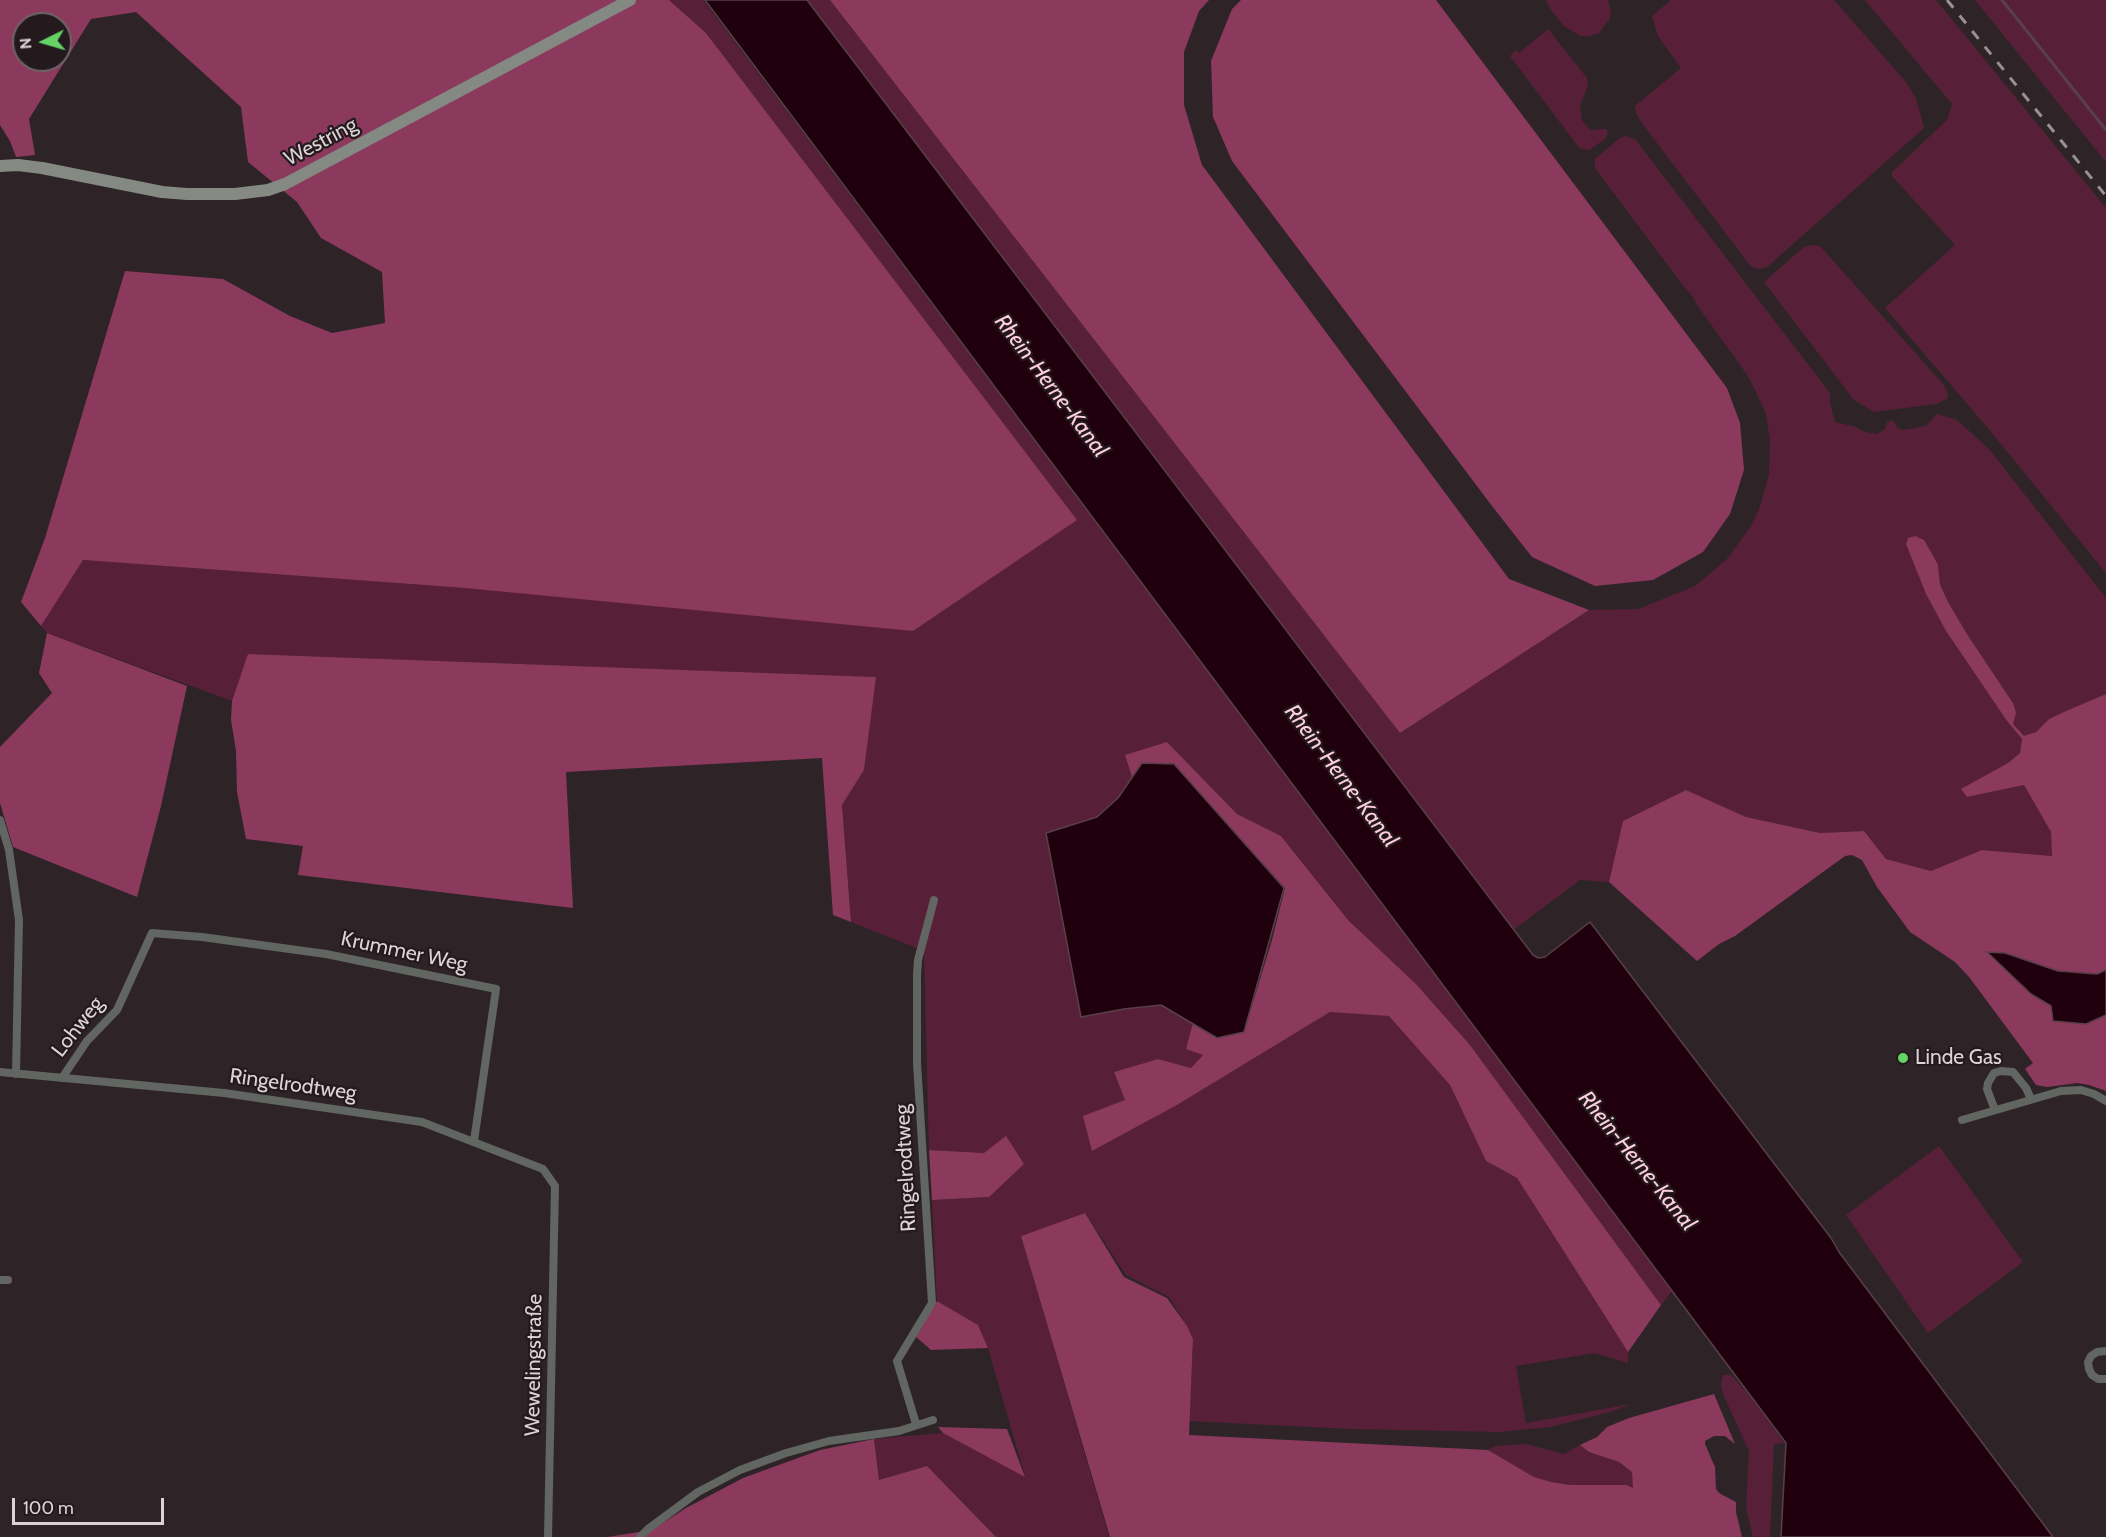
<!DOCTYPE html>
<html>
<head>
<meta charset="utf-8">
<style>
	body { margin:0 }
	#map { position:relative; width:2106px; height:1537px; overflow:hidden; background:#2e2427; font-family:Cabin,sans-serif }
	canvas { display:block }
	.north { position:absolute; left:12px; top:12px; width:60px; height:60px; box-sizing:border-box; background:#241a1e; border:2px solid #6d6468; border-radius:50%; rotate:265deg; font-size:16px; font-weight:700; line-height:24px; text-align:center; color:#dbd3d6 }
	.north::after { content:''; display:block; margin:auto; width:21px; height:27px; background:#65d467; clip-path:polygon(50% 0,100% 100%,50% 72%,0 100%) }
	.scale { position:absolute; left:12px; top:1498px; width:152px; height:27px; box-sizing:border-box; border:3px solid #dbd3d6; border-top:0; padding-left:8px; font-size:18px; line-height:21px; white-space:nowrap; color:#dbd3d6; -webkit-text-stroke:4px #241a1e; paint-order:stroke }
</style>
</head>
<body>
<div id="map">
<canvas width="2106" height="1537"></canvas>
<div class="north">N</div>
<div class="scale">100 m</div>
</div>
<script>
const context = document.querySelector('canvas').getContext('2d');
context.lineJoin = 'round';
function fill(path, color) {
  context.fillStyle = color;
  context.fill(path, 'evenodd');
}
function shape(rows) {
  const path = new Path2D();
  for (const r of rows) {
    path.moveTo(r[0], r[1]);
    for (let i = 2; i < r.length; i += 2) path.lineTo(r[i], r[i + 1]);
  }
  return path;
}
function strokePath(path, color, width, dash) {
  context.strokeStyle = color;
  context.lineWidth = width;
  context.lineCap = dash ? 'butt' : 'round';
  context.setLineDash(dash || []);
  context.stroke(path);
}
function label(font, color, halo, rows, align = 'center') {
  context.font = font + ' Cabin,sans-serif';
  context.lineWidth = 4.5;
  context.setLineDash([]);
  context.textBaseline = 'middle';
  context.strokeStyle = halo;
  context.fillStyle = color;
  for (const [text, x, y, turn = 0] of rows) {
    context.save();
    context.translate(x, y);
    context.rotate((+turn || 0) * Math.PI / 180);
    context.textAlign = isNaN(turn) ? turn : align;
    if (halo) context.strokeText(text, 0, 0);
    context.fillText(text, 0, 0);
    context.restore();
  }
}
fill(shape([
	[669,0,703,0,1673,1290,1661,1305,1470,1045,1416,984,1348,920,1281,836,1237,814,1167,742,1132,777,1118,798,1097,817,1124,1009,1161,1005,1193,1023,1203,1055,1191,1068,1158,1059,1114,1072,1125,1100,1092,1151,1177,1105,1330,1012,1389,1015,1450,1085,1486,1161,1517,1178,1628,1352,1628,1363,1595,1353,1516,1366,1526,1423,1631,1404,1610,1412,1550,1427,1500,1432,1351,1429,1189,1421,1193,1348,1187,1326,1169,1297,1126,1275,1085,1213,1021,1236,1109,1537,996,1537,927,1466,879,1480,874,1439,943,1433,1025,1476,988,1348,978,1325,937,1301,932,1200,989,1197,984,1153,929,1150,924,951,851,922,842,805,864,770,875,677,249,654,232,701,47,633,41,626,82,560,465,588,1076,520,706,33],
	[807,0,830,0,1400,733,1589,610,1638,609,1695,586,1727,559,1751,526,1760,507,1769,474,1770,441,1766,414,1758,396,1748,376,1697,305,1693,297,1682,284,1595,168,1595,159,1620,138,1625,136,1635,139,1830,393,1830,403,1835,422,1856,427,1865,432,1877,434,1885,429,1887,422,1893,420,1897,427,1903,430,1926,426,1937,414,1957,420,1989,449,2106,598,2106,694,2049,719,2036,732,2024,737,2013,724,2013,703,1967,634,1948,602,1940,583,1938,565,1906,543,1926,594,1946,631,2007,721,2022,739,2020,753,2008,763,1962,789,1967,797,2024,785,2051,832,2052,856,1983,850,1931,871,1886,859,1864,831,1820,833,1746,817,1686,790,1623,821,1609,882,1580,880,1513,930],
	[1546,0,1608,0,1611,13,1609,20,1599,33,1589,36,1580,36,1564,26,1551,10],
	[1671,0,1834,0,1906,82,1916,98,1924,128,1767,267,1760,269,1754,268,1749,264,1641,122,1636,113,1635,106,1681,68,1658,36,1652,16],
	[1865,0,1936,0,2106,208,2106,573,1992,433,1885,308,1955,245,1892,176,1892,172,1947,120,1952,104],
	[1975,0,2106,0,2106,162],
	[1548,29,1587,78,1588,86,1580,105,1582,120,1590,130,1606,129,1608,132,1605,139,1589,150,1580,149,1510,56,1516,50,1519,53],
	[1811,245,1820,246,1943,384,1947,391,1948,398,1936,404,1874,412,1854,400,1764,282,1804,247],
	[1939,1146,2023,1262,1928,1333,1846,1215],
	[1723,1375,1731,1375,1751,1397,1784,1443,1774,1444,1770,1537,1753,1537,1746,1508,1749,1451,1723,1394,1721,1385],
	[1526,1444,1564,1454,1580,1445,1589,1452,1619,1462,1632,1472,1634,1488,1570,1485,1551,1482,1534,1477,1488,1450,1495,1446]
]), '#582038');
fill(shape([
	[0,0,669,0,706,33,1077,520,913,631,465,588,83,560,41,626,21,602,45,538,125,271,223,279,290,316,332,333,385,323,382,272,321,238,297,202,248,162,241,107,136,12,91,19,29,119,35,155,16,157,10,141,0,125],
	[24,24,60,24,60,60,24,60],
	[830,0,1209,0,1199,11,1184,52,1184,105,1202,165,1509,579,1589,610,1400,733],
	[1241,0,1436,0,1727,388,1740,423,1744,470,1730,514,1703,552,1653,580,1595,586,1532,557,1492,506,1232,161,1213,117,1211,61,1232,9],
	[1915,536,1924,540,1931,552,1938,565,1940,584,1948,602,1967,634,2013,703,2016,713,2013,724,2024,736,2036,732,2049,719,2066,711,2106,694,2106,970,2097,974,2058,971,2005,953,1988,952,2031,994,2051,1006,2086,1024,2106,1015,2106,1091,2089,1085,2077,1083,2047,1087,2036,1085,2025,1069,2033,1063,1969,977,1955,962,1910,932,1877,887,1862,860,1852,855,1845,856,1735,936,1719,944,1697,961,1609,882,1623,821,1686,790,1746,817,1820,833,1864,831,1886,859,1931,871,1982,850,2052,856,2051,832,2024,785,1967,797,1961,789,2008,763,2020,753,2022,739,2007,721,1946,631,1926,594,1906,544,1908,538],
	[47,633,187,686,161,806,137,897,13,847,0,803,0,747,52,693,39,673],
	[248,654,876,677,864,770,842,805,851,922,833,915,822,758,566,772,573,908,298,875,303,846,246,839,237,792,236,751,231,720,232,701],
	[1167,742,1237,814,1281,836,1348,920,1416,984,1470,1045,1661,1305,1628,1352,1517,1178,1486,1161,1450,1085,1389,1016,1330,1012,1177,1105,1092,1151,1083,1116,1125,1100,1114,1072,1158,1059,1191,1068,1203,1055,1186,1049,1193,1023,1217,1037,1244,1032,1272,940,1285,888,1173,763,1142,764,1132,777,1125,755],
	[1006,1136,1024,1164,989,1197,932,1200,929,1150,984,1153],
	[1085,1213,1124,1277,1167,1298,1187,1326,1193,1339,1189,1435,1488,1450,1534,1477,1551,1482,1570,1485,1626,1485,1633,1488,1632,1472,1619,1462,1589,1452,1580,1445,1597,1437,1607,1427,1629,1418,1714,1394,1735,1444,1725,1436,1714,1436,1705,1441,1705,1444,1715,1467,1716,1489,1719,1493,1736,1502,1736,1512,1742,1537,1110,1537,1021,1236],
	[937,1301,978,1325,988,1348,931,1350,916,1337],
	[938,1427,1007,1429,1025,1477,943,1433],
	[874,1439,879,1480,927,1466,996,1537,607,1537,652,1530,686,1508,743,1478,820,1450]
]), '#8b395d');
const water = shape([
	[705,0,807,0,1533,955,1538,958,1545,957,1590,922,1831,1238,1839,1252,2053,1537,1781,1537,1786,1443,705,0],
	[1142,763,1174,764,1284,888,1244,1032,1217,1038,1161,1005,1124,1009,1081,1017,1046,833,1097,817,1118,798,1142,763],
	[1987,952,2005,953,2058,971,2097,974,2106,970,2106,1015,2086,1024,2053,1021,2051,1006,2031,994,1987,952]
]);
fill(water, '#20000d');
strokePath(water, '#583f49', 1.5);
strokePath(shape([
	[2002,0,2106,130]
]), '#583f49', 3);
strokePath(shape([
	[0,820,9,850,19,920,16,1074],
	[0,1072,224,1093,422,1122,543,1169,555,1186,548,1537],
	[62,1078,87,1041,117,1010,152,933,202,937,326,954,496,989,474,1141],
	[1995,1110,1987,1089,1988,1083,1994,1073,2001,1071,2013,1072,2026,1088,2031,1099],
	[1962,1120,2061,1091,2081,1090,2094,1094,2106,1101],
	[0,1280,8,1280],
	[2106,1351,2097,1352,2091,1356,2088,1362,2089,1369,2092,1375,2098,1379,2106,1379],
	[916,1424,897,1361,932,1303,917,1063,917,975,918,960,934,900],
	[640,1537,648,1529,698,1492,740,1470,786,1453,829,1441,899,1431,933,1420]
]), '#626662', 8);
strokePath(shape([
	[0,166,18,165,42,168,162,192,187,194,235,194,268,190,285,184,630,0]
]), '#848a83', 12);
strokePath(shape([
	[1947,0,2106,196]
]), '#999093', 3, [10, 10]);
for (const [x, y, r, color] of [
	[1903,1058,6,"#65d467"]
]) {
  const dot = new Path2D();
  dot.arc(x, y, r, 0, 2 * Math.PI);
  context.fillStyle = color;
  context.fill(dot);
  strokePath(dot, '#241a1e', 2);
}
label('21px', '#dbd3d6', '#241a1e', [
	["Westring",321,142,-28],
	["Krummer Weg",404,952,12],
	["Lohweg",78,1027,-52],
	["Ringelrodtweg",293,1085,8],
	["Ringelrodtweg",906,1168,-93],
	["Wewelingstraße",534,1365,-89]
]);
label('21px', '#dbd3d6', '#241a1e', [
	["Linde Gas",1915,1058]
], 'left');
label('italic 22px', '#ffcedf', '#241a1e', [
	["Rhein-Herne-Kanal",1051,386,53],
	["Rhein-Herne-Kanal",1341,776,53],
	["Rhein-Herne-Kanal",1637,1161,51]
]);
</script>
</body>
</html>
